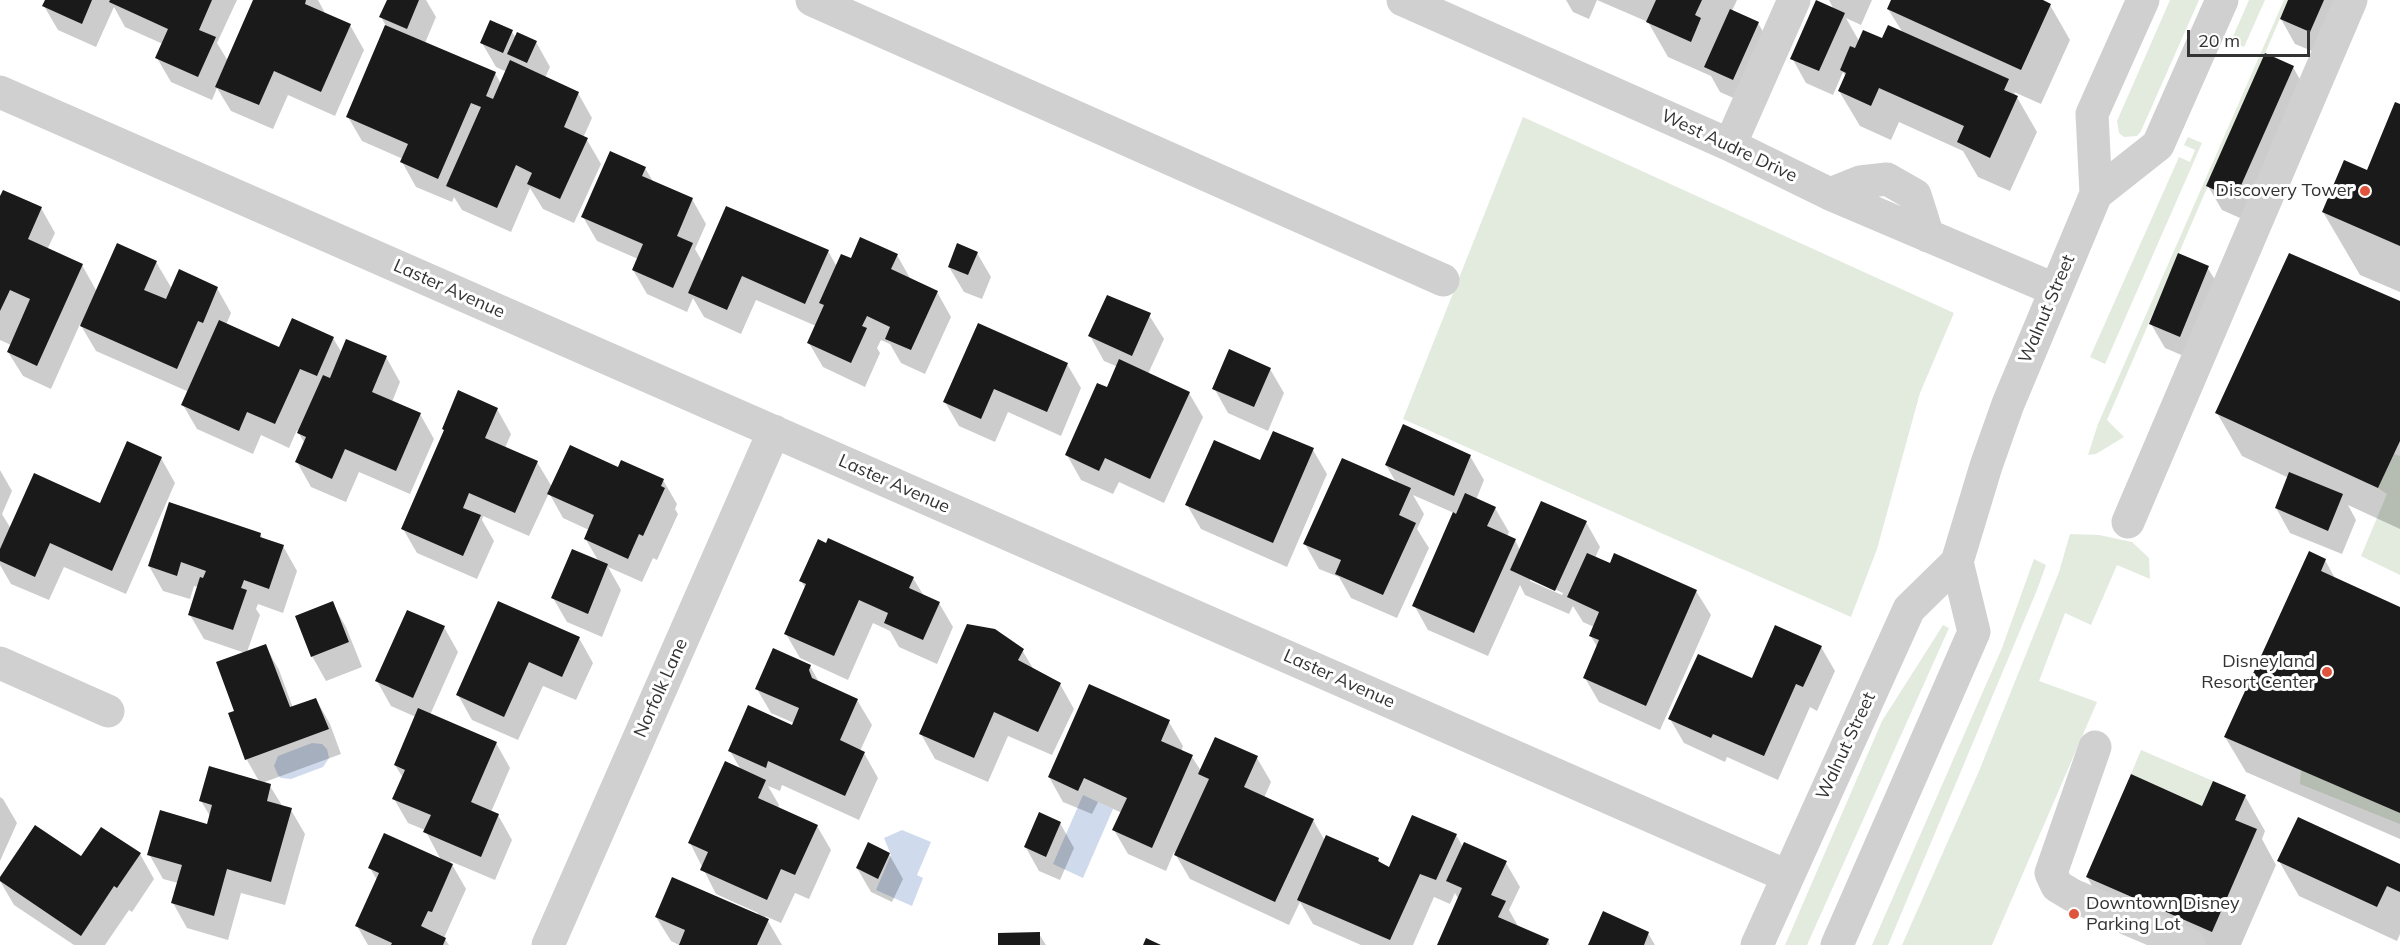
<!DOCTYPE html>
<html>
<head>
<meta charset="utf-8">
<style>
	body { margin:0 }
	#map { position:relative; width:2400px; height:945px; overflow:hidden; background:#fff; font-family:Mulish,sans-serif }
	canvas { display:block }
	.scale { position:absolute; left:2187px; top:30px; width:123px; height:27px; box-sizing:border-box; border:3px solid #333; border-top:0; padding-left:8px; font-size:18px; line-height:21px; white-space:nowrap; color:#333; -webkit-text-stroke:4px #fff; paint-order:stroke }
</style>
</head>
<body>
<div id="map">
<canvas width="2400" height="945"></canvas>
<div class="scale">20 m</div>
</div>
<script>
const context = document.querySelector('canvas').getContext('2d');
context.lineJoin = 'round';
function fill(path, color) {
  context.fillStyle = color;
  context.fill(path, 'evenodd');
}
function shape(rows) {
  const path = new Path2D();
  for (const r of rows) {
    path.moveTo(r[0], r[1]);
    for (let i = 2; i < r.length; i += 2) path.lineTo(r[i], r[i + 1]);
  }
  return path;
}
function strokePath(path, color, width, dash) {
  context.strokeStyle = color;
  context.lineWidth = width;
  context.lineCap = dash ? 'butt' : 'round';
  context.setLineDash(dash || []);
  context.stroke(path);
}
function label(font, color, halo, rows, align = 'center') {
  context.font = font + ' Mulish,sans-serif';
  context.lineWidth = 6;
  context.setLineDash([]);
  context.textBaseline = 'middle';
  context.strokeStyle = halo;
  context.fillStyle = color;
  for (const [text, x, y, turn = 0] of rows) {
    context.save();
    context.translate(x, y);
    context.rotate((+turn || 0) * Math.PI / 180);
    context.textAlign = isNaN(turn) ? turn : align;
    if (halo) context.strokeText(text, 0, 0);
    context.fillText(text, 0, 0);
    context.restore();
  }
}
fill(shape([
	[2170,0,2199,0,2141,131,2137,136,2124,137,2119,133,2117,121],
	[2249,0,2265,0,2244,47,2231,41],
	[2284,0,2288,0,2107,420,2124,437,2096,454,2088,455,2098,424],
	[1523,117,1954,313,1920,393,1877,549,1851,617,1403,419],
	[2188,137,2202,143,2105,364,2090,357,2179,157,2190,162,2195,150,2184,145],
	[2394,454,2400,456,2400,575,2361,556,2387,494,2378,488],
	[2070,534,2099,535,2132,542,2149,558,2150,579,2117,565,2091,625,2065,613,2039,681,2097,702,1992,945,1902,945,1979,771,2059,572],
	[2034,559,2046,565,2037,590,1888,945,1872,945,2002,648],
	[1943,625,1949,628,1807,945,1785,945,1882,721],
	[2141,750,2213,781,2202,806,2131,774],
	[2301,770,2400,813,2400,824,2300,784]
]), '#e3ebdf');
fill(shape([
	[312,743,322,744,327,749,329,758,323,767,291,779,281,778,278,775,274,766,278,756],
	[1083,795,1113,809,1083,878,1053,864],
	[902,830,931,842,917,875,923,878,912,906,876,890,891,855,884,838]
]), '#cfdbed');
fill(shape([
	[46,0,237,0,217,43,228,61,255,0,318,0,325,13,350,25,364,50,335,116,288,95,273,129,231,111,217,88,212,100,171,82,157,58,163,44,125,27,114,7,96,47,58,30,44,6],
	[388,0,426,0,436,17,425,43,495,73,501,84,507,72,496,67,482,43,512,32,516,38,536,42,550,67,545,78,578,93,592,118,583,138,587,140,601,164,574,223,543,209,530,188,511,232,462,210,454,197,452,202,416,187,402,162,403,159,362,141,348,117,386,26,381,17],
	[1566,0,1737,0,1732,11,1758,23,1772,47,1747,104,1720,92,1711,76,1668,57,1648,22,1597,0,1589,19,1573,12],
	[1829,0,1872,0,1861,25,1846,18,1859,41,1883,40,1903,33,1888,9,1893,0,2039,0,2050,5,2070,40,2041,104,2014,92,2037,132,2010,191,1978,177,1963,151,1899,122,1891,140,1860,126,1839,91,1846,77,1843,72,1833,95,1806,83,1792,58,1834,10],
	[2290,0,2347,0,2324,56,2295,44,2281,19],
	[2293,67,2307,92,2249,222,2222,210,2208,186],
	[2400,106,2400,292,2360,275,2323,212,2368,172],
	[645,168,654,183,692,199,706,224,695,249,703,263,828,251,837,267,851,260,897,255,911,280,937,292,951,317,925,374,901,363,890,344,881,340,877,348,880,353,865,387,823,367,809,343,816,326,756,300,741,334,704,317,693,298,687,312,647,294,633,270,638,259,597,241,583,217],
	[0,200,41,208,55,233,47,250,82,265,97,292,156,262,172,289,217,288,231,313,226,325,280,349,333,338,342,353,386,357,400,382,392,402,420,414,434,439,410,494,359,472,346,502,311,487,297,462,305,444,297,430,289,448,261,435,253,454,197,429,183,405,189,392,96,351,80,324,51,389,23,376,8,352,11,345,0,340],
	[977,253,991,277,982,299,964,292,949,267],
	[2207,267,2222,291,2193,360,2165,348,2151,324],
	[2400,303,2400,529,2348,505,2356,520,2342,554,2290,533,2276,508,2289,478,2242,456,2217,413],
	[1149,315,1164,339,1148,374,1189,393,1203,417,1164,503,1119,482,1113,494,1081,480,1067,455,1108,389,1118,367,1104,361,1090,336],
	[1067,364,1081,388,1061,436,1008,412,995,442,959,426,945,402],
	[1270,369,1284,393,1268,431,1228,413,1214,388],
	[497,409,511,434,505,448,537,462,552,487,619,469,663,480,677,504,675,509,678,514,657,560,653,558,642,582,608,567,621,590,602,637,567,622,553,598,599,562,585,538,589,530,563,518,549,493,529,536,483,516,482,520,494,541,477,579,417,553,403,529,445,432,443,429],
	[1274,433,1313,450,1327,474,1287,567,1201,529,1187,505,1261,462],
	[1470,456,1484,480,1476,500,1495,508,1509,532,1507,536,1515,540,1520,550,1586,522,1600,547,1595,558,1610,565,1696,591,1711,615,1660,730,1599,702,1585,678,1598,648,1590,635,1594,627,1583,622,1573,606,1569,614,1525,595,1520,585,1488,656,1428,630,1414,605,1454,513,1413,495,1424,514,1417,529,1429,548,1397,618,1351,598,1339,577,1319,569,1305,544,1397,484,1386,465],
	[1530,578,1563,593,1562,595,1530,581],
	[161,458,175,483,126,594,64,567,49,600,11,584,0,565,0,470,12,491,2,514,11,529,101,505],
	[260,534,263,539,283,546,297,571,283,613,258,604,256,609,260,615,247,652,265,645,279,670,293,708,316,699,330,724,341,754,262,783,270,786,283,807,291,810,305,834,285,905,241,893,228,940,187,928,173,903,178,883,163,879,149,854,208,825,210,816,201,801,260,783,247,760,230,714,236,712,245,653,204,639,190,615,199,587,194,586,190,599,163,591,149,566],
	[2325,560,2336,580,2400,608,2400,839,2246,772,2225,737],
	[913,578,924,596,939,603,953,627,937,664,899,647,890,631,873,623,848,680,800,658,786,634,806,589,801,581],
	[332,603,346,627,362,667,326,681,312,656],
	[444,627,458,652,430,715,496,743,510,768,491,812,498,815,512,840,495,880,450,861,466,889,444,938,449,945,368,945,357,926,377,880,370,868,441,860,425,830,408,823,394,799,403,778,395,765,416,717,391,706,377,681],
	[579,638,593,663,576,700,543,686,518,740,472,720,458,695],
	[1821,647,1835,671,1817,711,1810,707,1778,780,1727,757,1725,762,1684,743,1670,719],
	[1022,650,1034,670,1060,684,1074,709,1052,755,1008,736,988,782,935,759,921,734],
	[810,666,820,684,857,700,872,725,860,751,864,753,878,778,859,820,782,785,780,791,768,786,779,805,778,808,817,826,831,850,809,899,795,893,781,923,765,916,782,945,679,945,671,941,656,917,757,916,758,913,716,894,690,843,741,770,730,751,792,727,794,723,771,713,757,689],
	[1169,722,1183,746,1181,752,1192,757,1201,771,1257,758,1271,782,1264,798,1313,820,1325,841,1378,859,1381,864,1390,868,1456,835,1463,847,1506,863,1520,887,1509,910,1519,928,1548,940,1550,945,1439,945,1459,900,1455,893,1450,904,1434,897,1413,945,1361,945,1313,924,1300,902,1289,925,1190,879,1174,852,1166,871,1128,854,1114,830,1122,813,1098,802,1092,814,1063,802,1049,777],
	[2245,796,2265,831,2262,839,2276,865,2241,945,2183,945,2107,912,2087,877,2203,808],
	[0,797,3,799,17,823,0,861],
	[1060,823,1074,848,1060,880,1039,871,1025,846],
	[140,854,154,879,132,912,129,910,105,945,74,945,14,905,0,881,82,858],
	[889,854,903,879,892,902,871,892,857,868],
	[2279,861,2400,865,2400,934,2397,941,2299,896],
	[1648,933,1655,945,1590,945],
	[1039,934,1046,945,999,945]
]), '#0003');
fill(shape([
	[45,0,92,0,82,24,42,6],
	[110,0,212,0,199,30,216,37,198,77,155,58,168,29,109,2],
	[253,0,306,0,305,4,351,24,321,92,274,71,259,105,215,87],
	[387,0,419,0,407,29,379,17],
	[1656,0,1702,0,1695,15,1701,18,1691,42,1646,22],
	[1816,0,1845,13,1819,71,1790,59],
	[1891,0,2043,0,2051,4,2021,70,1887,9],
	[2288,0,2324,0,2310,32,2280,19],
	[1730,9,1759,22,1733,80,1704,67],
	[490,20,513,30,503,53,480,43],
	[385,25,496,72,486,96,493,99,510,60,579,92,564,127,588,138,560,199,527,184,532,173,516,165,497,208,446,186,481,107,471,103,438,179,400,162,408,144,346,117],
	[1888,25,2009,79,2004,90,2018,96,1990,158,1957,142,1964,126,1879,88,1871,106,1838,91,1846,73,1840,70,1850,46,1855,48,1863,30,1882,38],
	[517,32,537,41,527,63,507,54],
	[2265,53,2294,66,2235,199,2206,186],
	[2395,102,2400,104,2400,246,2322,212,2344,160,2367,170],
	[610,151,646,167,642,176,693,198,677,236,693,243,673,288,632,270,643,244,581,217],
	[3,190,42,207,28,239,83,264,37,366,7,352,30,299,10,290,0,311,0,196],
	[726,206,829,250,805,304,742,276,727,310,688,293],
	[860,237,898,254,891,269,938,291,911,350,885,339,890,327,867,316,862,326,867,328,851,363,807,343,824,305,819,303,841,254,851,258],
	[117,243,157,261,144,290,166,299,179,269,218,287,203,323,198,321,177,369,80,326],
	[957,243,978,252,968,275,948,267],
	[2178,253,2209,266,2180,337,2149,324],
	[2289,253,2400,301,2400,441,2378,488,2215,413],
	[1107,295,1151,313,1132,356,1088,336],
	[292,318,334,337,317,376,300,369,275,424,247,412,239,431,181,405,219,320,279,347],
	[978,323,1068,363,1047,412,994,389,981,419,943,402],
	[346,339,387,356,372,392,421,413,396,471,345,449,332,479,295,462,306,437,297,433,323,375,330,378],
	[1229,349,1271,368,1254,407,1212,389],
	[1119,359,1190,392,1150,479,1105,458,1099,471,1065,455,1097,383,1107,387],
	[458,390,498,408,485,438,538,461,515,513,469,493,463,508,481,515,463,556,401,529,444,430,442,429],
	[1403,424,1471,455,1454,496,1385,465],
	[1273,431,1314,448,1273,543,1185,505,1214,440,1260,460],
	[127,441,162,457,112,571,50,543,35,577,0,561,0,549,34,473,100,503],
	[570,445,618,467,621,460,664,479,661,486,665,488,643,536,639,534,628,559,584,539,594,515,547,494],
	[1342,458,1411,488,1399,515,1416,523,1383,595,1335,574,1341,560,1303,544],
	[2289,472,2343,494,2328,531,2275,508],
	[1465,493,1496,507,1487,526,1516,539,1474,633,1412,606,1453,512,1456,514],
	[1541,501,1587,521,1555,591,1510,570],
	[169,502,261,533,260,537,284,545,269,589,244,580,241,588,247,590,233,630,188,615,200,577,203,578,206,571,181,562,177,576,148,566],
	[828,538,914,577,909,588,940,602,923,640,884,623,888,613,859,600,834,656,784,634,806,584,799,581,818,539,826,543],
	[572,549,608,564,588,614,551,598],
	[2309,551,2326,559,2321,571,2400,607,2400,813,2224,737],
	[1587,553,1610,563,1614,553,1697,590,1646,706,1583,678,1599,640,1589,636,1599,612,1567,597],
	[333,601,349,642,311,657,295,616],
	[498,601,580,637,562,677,529,662,504,717,456,695],
	[407,610,445,626,413,698,375,681],
	[967,624,995,629,1024,649,1018,660,1061,683,1038,732,994,712,974,758,919,734],
	[1775,625,1822,646,1803,687,1796,684,1764,756,1713,734,1711,738,1668,719,1698,654,1752,678],
	[266,644,290,707,316,698,329,729,245,760,228,713,234,711,216,662],
	[773,648,811,665,809,670,812,678,858,699,840,740,865,752,845,796,768,761,766,768,728,751,748,705,792,725,799,708,755,689],
	[1089,684,1170,720,1161,741,1193,755,1152,848,1112,830,1127,798,1084,778,1078,791,1048,777],
	[418,708,497,742,471,802,499,814,481,857,423,832,431,815,392,799,405,770,394,765],
	[1215,737,1258,756,1244,787,1314,819,1275,902,1174,855,1209,779,1198,774],
	[725,761,766,780,758,798,818,825,795,875,781,869,767,900,700,870,708,852,688,843],
	[209,766,271,784,267,801,292,808,271,882,227,869,214,916,171,903,182,865,147,855,160,810,207,824,212,805,199,801],
	[2131,774,2202,806,2213,781,2246,795,2235,820,2257,829,2212,932,2086,877],
	[1039,812,1061,822,1046,857,1024,847],
	[1412,815,1457,834,1436,880,1420,874,1390,940,1297,900,1326,835,1379,858,1378,861,1389,867],
	[2298,817,2400,864,2400,892,2387,886,2377,907,2277,861],
	[35,825,81,856,101,827,141,853,117,888,114,886,81,936,0,881,0,877],
	[384,833,453,864,432,912,428,911,421,926,446,938,443,945,391,945,392,943,355,926,379,873,368,868],
	[868,842,890,853,878,879,856,868],
	[1464,842,1507,861,1491,895,1506,901,1498,917,1549,939,1546,945,1437,945,1462,888,1446,881],
	[672,877,769,919,757,945,679,945,685,930,655,917],
	[1603,911,1649,932,1644,945,1588,945],
	[1040,932,1040,945,998,945,998,933],
	[1146,938,1161,945,1143,945]
]), '#1a1a1a');
strokePath(shape([
	[812,0,1443,280],
	[1403,0,1730,145,1830,194,2056,290],
	[0,92,1787,876],
	[1730,145,1794,0],
	[1830,194,1860,182,1887,179,1915,195,1928,236],
	[2096,194,2158,145,2222,0],
	[2128,522,2351,0],
	[0,663,108,711],
	[2095,747,2051,873,2057,886,2072,895,2189,945],
	[548,945,774,431],
	[1757,945,1909,609,1957,562,1986,466,2008,404,2096,194,2092,114,2143,0],
	[1837,945,1974,632,1957,562]
]), '#d0d0d0', 33);
for (const [x, y, r, color] of [
	[2365,191,6,"#e0543e"],
	[2327,672,6,"#e0543e"],
	[2074,914,6,"#e0543e"]
]) {
  const dot = new Path2D();
  dot.arc(x, y, r, 0, 2 * Math.PI);
  context.fillStyle = color;
  context.fill(dot);
  strokePath(dot, '#fff', 2);
}
label('18px', '#333', '#fff', [
	["West Audre Drive",1729,146,25],
	["Laster Avenue",449,289,24],
	["Walnut Street",2047,309,-67],
	["Laster Avenue",894,484,24],
	["Laster Avenue",1339,679,24],
	["Norfolk Lane",661,688,-66],
	["Walnut Street",1846,746,-65]
]);
label('18px', '#333', '#fff', [
	["Discovery Tower",2353,191],
	["Disneyland",2315,662],
	["Resort Center",2315,683],
	["Downtown Disney",2086,904,"left"],
	["Parking Lot",2086,925,"left"]
], 'right');
</script>
</body>
</html>
